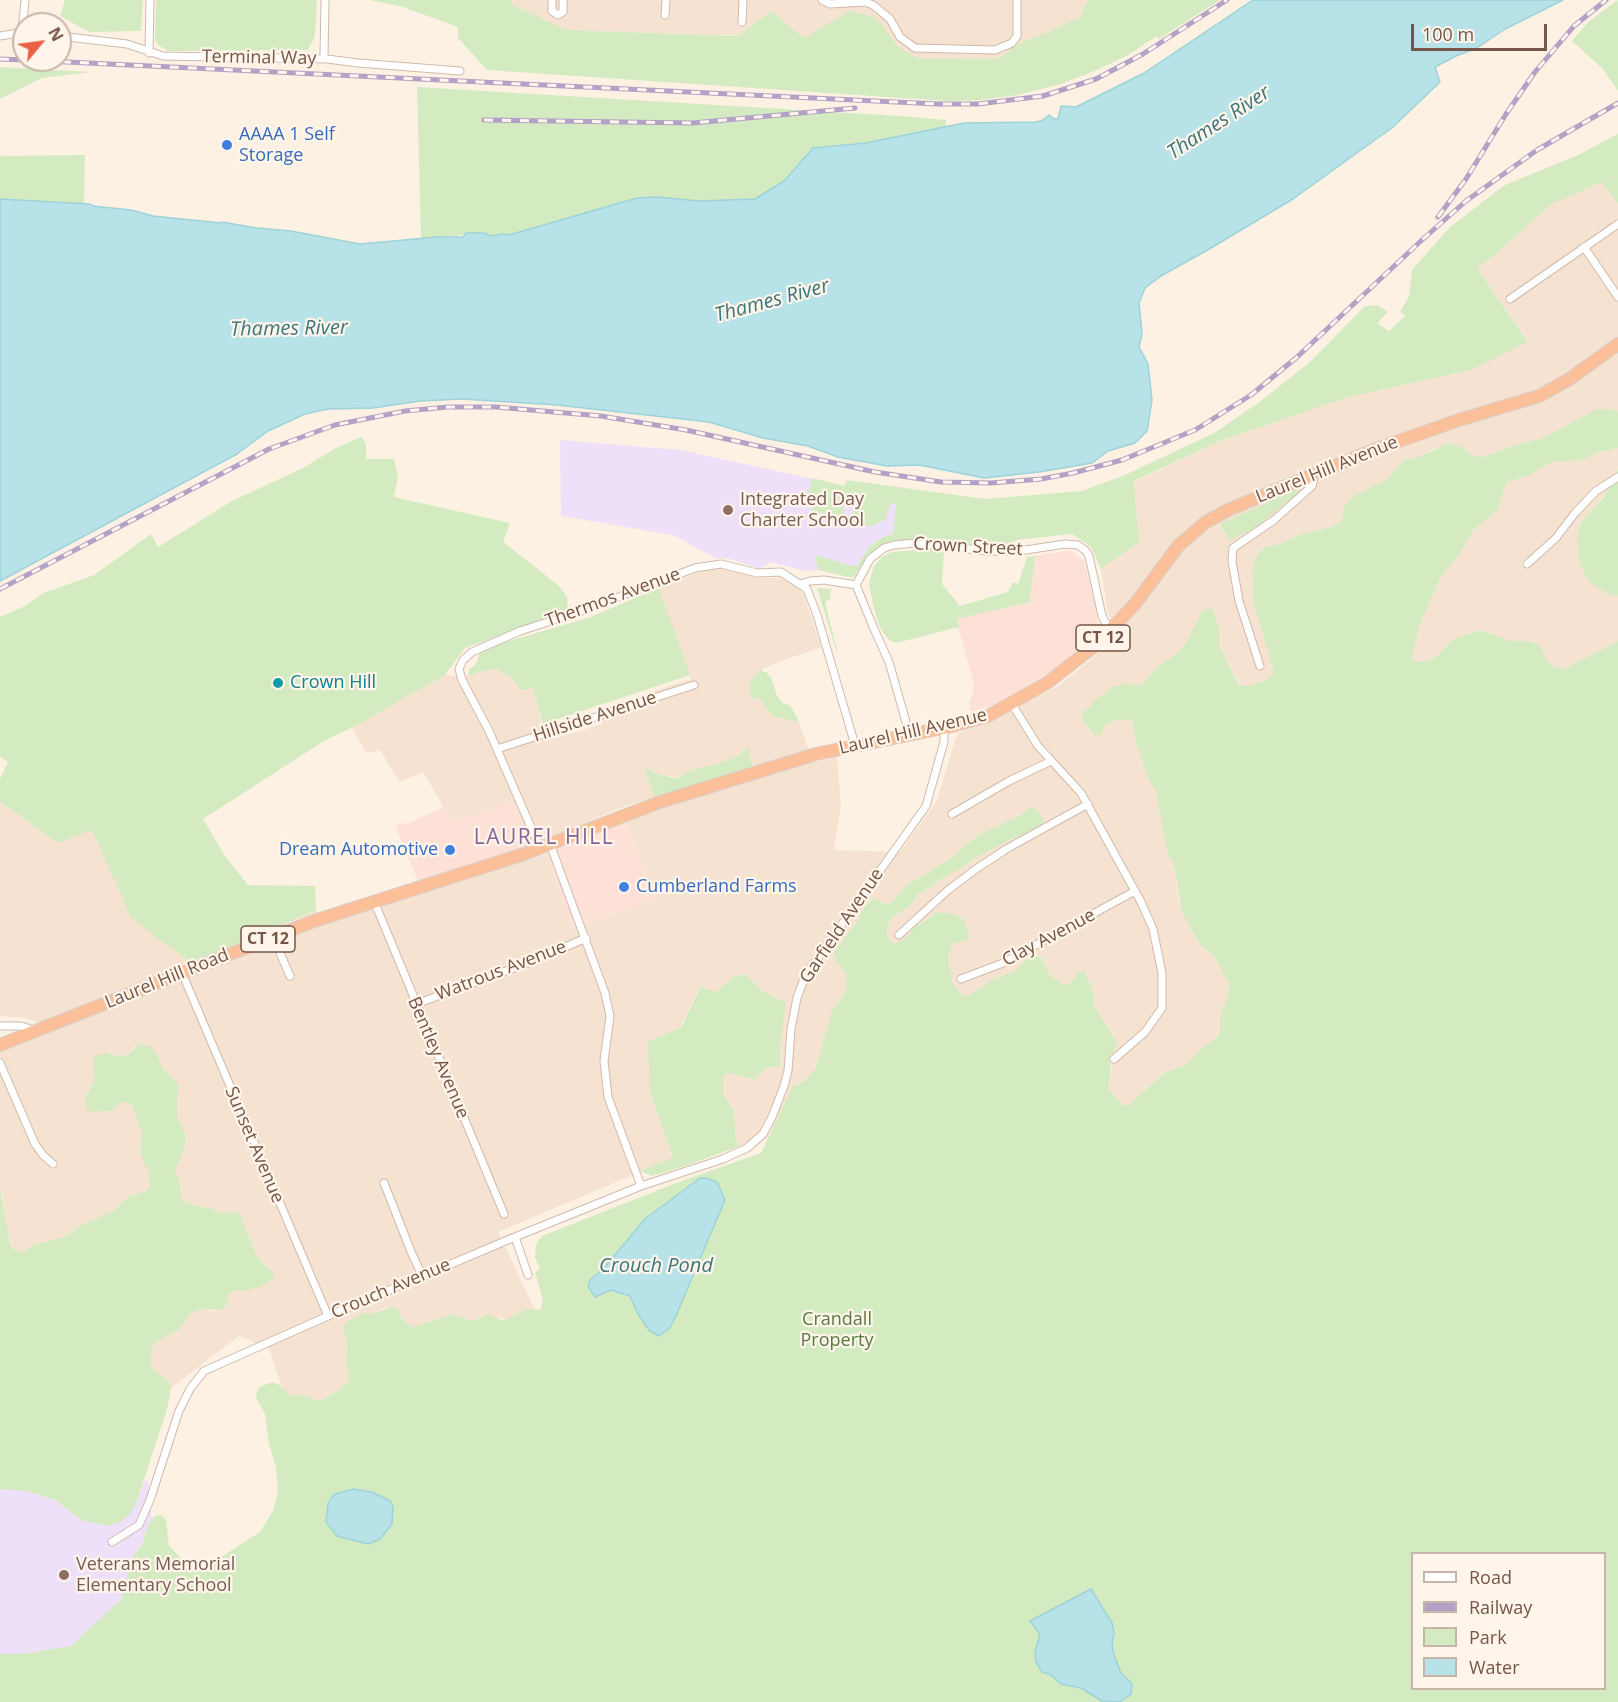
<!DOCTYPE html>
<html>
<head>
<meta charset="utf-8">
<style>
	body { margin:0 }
	#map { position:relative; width:1618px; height:1702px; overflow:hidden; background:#fdf1e3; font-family:"Open Sans",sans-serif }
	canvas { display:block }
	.legend { position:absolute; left:1411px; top:1552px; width:195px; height:138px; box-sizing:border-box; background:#fff5ea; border:2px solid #c8b5a9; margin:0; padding:8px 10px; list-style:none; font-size:18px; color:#755648 }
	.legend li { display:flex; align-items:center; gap:12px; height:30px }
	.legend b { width:30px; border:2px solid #c8b5a9 }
	.north { position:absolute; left:12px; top:12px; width:60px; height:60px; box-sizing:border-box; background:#fff5ea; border:2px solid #c8b5a9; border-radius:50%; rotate:61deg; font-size:16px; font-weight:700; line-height:24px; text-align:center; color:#755648 }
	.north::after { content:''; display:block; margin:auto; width:21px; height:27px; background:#ea6045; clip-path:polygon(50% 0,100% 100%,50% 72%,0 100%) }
	.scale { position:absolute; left:1411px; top:24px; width:136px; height:27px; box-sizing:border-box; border:3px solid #755648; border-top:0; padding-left:8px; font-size:18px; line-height:21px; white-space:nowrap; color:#755648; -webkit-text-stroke:4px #fff5ea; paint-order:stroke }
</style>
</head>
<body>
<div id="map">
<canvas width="1618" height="1702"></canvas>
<ul class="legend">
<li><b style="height:8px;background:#fff"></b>Road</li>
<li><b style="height:8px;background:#b3a1c6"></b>Railway</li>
<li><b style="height:16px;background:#d4ebc1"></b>Park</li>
<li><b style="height:16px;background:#b7e2e7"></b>Water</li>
</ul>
<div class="north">N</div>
<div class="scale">100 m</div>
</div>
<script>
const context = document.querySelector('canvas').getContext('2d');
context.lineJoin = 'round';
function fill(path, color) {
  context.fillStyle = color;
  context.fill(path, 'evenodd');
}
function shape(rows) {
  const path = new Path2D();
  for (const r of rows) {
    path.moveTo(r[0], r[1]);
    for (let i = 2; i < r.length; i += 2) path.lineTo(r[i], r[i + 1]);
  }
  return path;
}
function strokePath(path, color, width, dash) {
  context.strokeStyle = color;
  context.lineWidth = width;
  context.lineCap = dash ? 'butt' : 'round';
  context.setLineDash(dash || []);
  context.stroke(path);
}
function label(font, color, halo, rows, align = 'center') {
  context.font = font + ' "Open Sans",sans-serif';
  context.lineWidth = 4.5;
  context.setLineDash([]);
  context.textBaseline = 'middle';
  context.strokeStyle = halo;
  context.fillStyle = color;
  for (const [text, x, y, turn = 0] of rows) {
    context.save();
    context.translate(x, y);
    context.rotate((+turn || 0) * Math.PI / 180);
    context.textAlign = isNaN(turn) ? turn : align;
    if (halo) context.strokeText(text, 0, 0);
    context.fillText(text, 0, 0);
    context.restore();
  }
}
fill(shape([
	[511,0,1088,0,1080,17,1044,35,1020,43,996,59,920,58,906,53,895,44,882,24,804,38,771,11,738,36,567,30,511,4],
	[1602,182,1618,204,1618,411,1609,409,1585,416,1543,438,1519,444,1484,457,1471,455,1462,447,1438,447,1416,458,1404,460,1387,479,1343,510,1342,521,1335,526,1302,534,1280,544,1267,546,1258,552,1252,570,1253,601,1274,673,1264,681,1246,686,1240,685,1219,645,1219,627,1201,613,1185,645,1177,653,1156,668,1144,682,1138,685,1126,683,1095,700,1087,710,1083,721,1092,734,1101,734,1105,726,1110,722,1121,719,1132,721,1137,746,1147,776,1156,792,1160,805,1165,842,1168,854,1174,865,1179,901,1199,945,1213,955,1229,983,1228,995,1220,1018,1220,1029,1213,1041,1203,1047,1186,1065,1163,1073,1126,1107,1121,1104,1109,1089,1115,1038,1094,1006,1094,993,1088,981,1087,975,1079,973,1071,982,1066,985,1060,983,1049,974,1042,959,1037,955,1031,956,1013,972,995,978,970,995,964,996,959,992,952,981,949,962,948,956,952,944,965,941,953,914,935,912,926,921,915,926,908,936,898,944,892,943,888,938,887,932,890,919,911,905,918,894,934,885,938,880,962,868,976,857,1042,825,1028,809,1021,815,978,835,948,860,907,885,891,903,885,904,874,898,869,901,864,907,838,963,845,972,847,984,843,996,832,1011,813,1074,792,1087,768,1137,747,1154,736,1142,734,1111,723,1093,723,1075,731,1073,754,1080,767,1067,780,1067,781,1039,786,1003,761,990,745,974,733,977,716,992,699,987,650,1093,673,1158,498,1232,535,1310,527,1309,507,1319,483,1316,472,1322,454,1314,418,1327,407,1325,403,1321,398,1309,392,1306,383,1308,345,1340,347,1345,346,1364,349,1376,348,1381,339,1390,322,1400,316,1400,304,1395,292,1396,287,1393,282,1388,269,1348,239,1336,171,1388,168,1381,153,1369,150,1363,153,1344,180,1329,191,1313,202,1309,215,1311,226,1306,230,1293,236,1290,248,1290,271,1270,257,1257,240,1214,235,1212,223,1213,211,1208,196,1206,185,1201,181,1196,180,1183,175,1171,185,1147,186,1134,177,1117,178,1091,174,1079,164,1070,156,1053,135,1046,126,1055,120,1057,107,1053,93,1063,94,1081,86,1097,93,1112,111,1111,121,1103,127,1102,132,1106,142,1134,140,1146,149,1175,150,1187,146,1191,128,1197,115,1211,71,1231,62,1238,35,1244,25,1251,19,1252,13,1249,5,1222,4,1204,0,1188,0,1052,42,1035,36,1021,25,1018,0,1016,0,802,58,843,92,829,131,917,191,963,316,910,325,925,546,854,572,929,656,899,625,821,760,777,837,756,841,805,834,850,900,852,937,801,957,734,1012,708,1040,756,1052,753,1037,739,1018,706,1058,686,1121,635,1108,614,1101,569,1139,542,1134,482,1220,441,1349,397,1471,370,1528,341,1477,268,1497,253,1550,205],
	[1618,448,1618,468,1612,478,1608,491,1587,515,1580,525,1577,538,1579,563,1588,580,1614,596,1618,596,1618,641,1564,669,1552,666,1548,662,1540,646,1529,641,1511,641,1482,630,1453,639,1435,658,1430,660,1418,662,1412,659,1419,629,1440,578,1459,555,1473,530,1497,511,1507,482,1530,475,1552,462,1583,460,1599,452],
	[722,568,756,578,782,578,800,590,804,595,821,647,776,663,759,671,751,680,749,687,751,699,759,697,772,716,799,722,809,751,753,768,747,747,736,757,707,767,697,768,682,775,679,779,676,777,654,773,645,767,654,797,620,808,532,845,464,818,453,823,423,772,400,782,380,750,366,753,352,727,445,675,468,676,486,670,497,669,512,678,520,690,533,687,546,741,603,724,597,710,691,679,659,588,707,569]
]), '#f5e2d1');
fill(shape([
	[1071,550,1084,561,1096,607,1097,621,1102,630,1070,657,1038,681,992,706,971,712,969,703,973,693,973,681,956,619,1030,602,1035,556],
	[515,802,532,845,419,883,396,829,398,824,409,823,444,807,453,823,464,818],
	[625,822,656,899,572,929,546,854]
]), '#fde0d6');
fill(shape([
	[560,440,681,450,849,487,865,500,896,504,893,534,883,537,870,546,856,568,815,555,818,570,806,571,771,562,760,569,731,559,715,558,673,535,561,516],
	[145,1480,148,1481,152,1519,145,1531,143,1543,132,1557,124,1593,118,1603,71,1646,22,1654,0,1654,0,1489,27,1491,55,1500,78,1518,136,1504]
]), '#eee0f9');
fill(shape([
	[65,0,143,0,141,31,89,32,60,16],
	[156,0,317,0,315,36,308,50,168,51,158,45,155,40],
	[369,0,511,0,511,4,567,30,738,36,771,11,804,38,849,11,874,17,882,24,897,46,912,55,920,58,996,59,1020,43,1044,34,1080,17,1088,0,1220,0,1159,39,1157,36,1128,55,1097,70,1061,84,1018,95,979,100,946,101,487,70,458,38,458,27,400,6],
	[1618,0,1618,91,1603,69,1572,41,1588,22],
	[0,67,91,72,42,78,0,99],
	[417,87,900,116,946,120,946,126,866,143,816,147,784,181,755,199,699,201,637,198,509,235,501,234,491,236,484,233,421,239],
	[1618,134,1618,204,1602,182,1550,205,1497,253,1477,268,1528,342,1471,370,1349,397,1220,441,1134,481,1139,542,1101,569,1091,547,1072,534,1015,540,1013,547,999,548,923,540,898,541,885,544,877,548,869,555,853,578,818,570,815,555,856,567,870,546,883,537,893,534,896,504,891,503,885,520,869,527,851,523,852,512,863,499,854,491,844,503,843,516,811,512,813,501,812,499,807,497,812,478,845,486,847,480,985,499,1082,491,1125,475,1214,433,1258,403,1309,363,1365,306,1377,305,1388,312,1377,323,1389,331,1405,316,1400,312,1409,296,1412,270,1451,226,1505,185,1576,156],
	[85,155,84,204,0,199,0,156],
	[1597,409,1609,409,1618,411,1618,448,1599,452,1583,460,1552,462,1530,475,1507,482,1497,511,1473,530,1459,555,1440,578,1419,628,1412,659,1418,662,1430,660,1435,658,1453,639,1482,630,1511,641,1529,641,1535,643,1540,646,1548,662,1553,666,1564,669,1618,641,1618,1702,0,1702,0,1654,22,1654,71,1646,122,1598,132,1557,143,1543,145,1532,151,1520,155,1516,161,1515,166,1520,169,1546,187,1564,198,1569,204,1568,260,1532,273,1511,278,1492,276,1467,269,1444,265,1414,256,1398,257,1392,260,1387,272,1382,278,1384,292,1396,304,1395,316,1400,322,1400,339,1390,348,1381,349,1376,346,1364,347,1345,343,1327,347,1322,363,1313,376,1313,392,1306,398,1309,403,1321,413,1327,454,1314,472,1321,489,1314,501,1320,507,1319,527,1309,540,1310,543,1300,535,1272,540,1269,535,1257,536,1245,539,1239,542,1238,542,1236,676,1183,761,1153,792,1087,807,1079,815,1069,832,1011,843,996,847,984,845,972,838,963,834,952,857,922,864,907,874,898,885,904,891,903,907,885,948,860,978,835,1021,815,1028,809,1034,807,1044,820,1042,825,976,857,962,868,939,880,934,885,918,894,911,905,890,919,887,932,888,938,892,943,898,943,908,936,915,926,926,921,935,912,953,914,964,920,970,937,965,941,952,944,948,956,952,981,959,992,964,996,970,995,995,978,1013,972,1031,956,1037,955,1042,959,1049,974,1060,983,1066,985,1071,982,1079,972,1084,970,1094,993,1094,1006,1117,1042,1111,1062,1109,1089,1121,1104,1126,1107,1164,1073,1186,1065,1203,1047,1213,1041,1218,1035,1220,1029,1220,1018,1228,995,1229,983,1213,955,1200,945,1182,912,1174,865,1168,854,1165,842,1156,792,1147,776,1137,746,1132,721,1121,719,1110,722,1105,726,1101,735,1094,735,1083,721,1082,712,1087,710,1095,700,1113,687,1126,683,1138,685,1144,682,1156,668,1177,653,1185,645,1201,613,1206,609,1212,608,1219,627,1219,645,1239,685,1246,686,1264,681,1274,673,1253,601,1252,570,1258,553,1267,546,1280,544,1302,534,1335,526,1342,521,1344,506,1354,496,1387,479,1404,460,1416,458,1449,443,1462,447,1471,455,1484,457,1519,444,1543,438],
	[1412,1554,1604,1554,1604,1688,1412,1688],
	[361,437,366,443,366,459,394,459,398,477,394,497,510,523,503,542,558,585,567,597,568,612,465,648,445,675,355,726,324,741,203,819,225,856,248,885,315,886,316,910,191,963,131,918,92,830,58,843,0,802,0,779,8,762,0,756,0,617,23,607,44,593,94,575,151,534,158,547,232,501,303,468,336,448],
	[1618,468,1618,596,1614,596,1597,588,1588,580,1579,563,1577,538,1580,525,1587,515,1604,497],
	[1308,484,1255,528,1230,540,1220,524],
	[930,549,944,552,942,584,960,606,1008,592,1013,582,1018,584,1027,557,1035,556,1030,602,957,619,959,627,896,643,889,640,880,628,873,605,869,583,874,566,882,557,892,552],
	[659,588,690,675,543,724,533,688,520,690,512,678,497,669,486,670,468,676,469,669,476,664,480,653,495,645,588,618],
	[817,588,831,589,830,599,825,602,838,653,837,653],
	[761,669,763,672,767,672,768,676,771,677,777,696,784,704,790,705,799,722,772,716,759,697,751,700,749,687,751,680],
	[747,746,753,768,655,799,644,766,654,773,679,779,682,775,697,768,707,767,736,757,745,750],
	[745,974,761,990,786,1003,781,1039,780,1067,767,1067,754,1080,731,1073,723,1075,723,1093,734,1111,736,1142,740,1146,682,1167,652,1176,641,1171,673,1157,650,1093,648,1041,681,1028,700,987,716,992,733,977],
	[140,1044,150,1046,156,1053,164,1070,174,1079,178,1085,177,1117,186,1134,185,1147,175,1171,180,1183,181,1196,185,1201,196,1206,211,1208,223,1213,235,1212,240,1214,257,1257,275,1275,269,1282,260,1287,248,1290,236,1290,230,1293,226,1306,221,1310,202,1309,191,1313,180,1329,153,1344,150,1363,153,1369,168,1381,171,1387,168,1406,136,1504,130,1514,120,1522,108,1526,83,1521,55,1500,27,1491,0,1489,0,1188,10,1243,13,1249,19,1252,25,1251,35,1244,62,1238,82,1225,115,1210,128,1197,146,1191,150,1187,149,1175,140,1152,142,1134,132,1106,127,1102,121,1103,111,1111,93,1112,87,1110,85,1103,86,1097,94,1081,93,1062,95,1056,107,1053,120,1057,126,1055]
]), '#d4ebc1');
const water = shape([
	[1253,0,1563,0,1505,29,1477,48,1456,56,1435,67,1440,82,1393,127,1293,199,1211,248,1161,276,1145,288,1139,303,1142,334,1139,347,1148,364,1152,400,1147,431,1135,443,1108,451,1092,463,1039,472,984,478,919,465,887,466,838,457,808,446,763,438,709,422,557,405,462,399,420,401,373,408,328,409,305,414,268,431,237,454,0,581,0,199,90,204,93,206,131,210,153,216,221,223,222,222,257,228,291,231,360,244,437,237,463,237,466,233,484,233,491,236,502,234,509,235,637,198,657,197,699,201,755,199,784,181,813,148,866,143,964,123,1036,122,1043,120,1049,115,1054,119,1058,119,1061,106,1076,107,1144,73,1253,0],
	[700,1178,706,1178,717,1182,725,1200,675,1318,669,1329,659,1336,649,1330,638,1314,630,1296,611,1290,595,1297,588,1286,590,1280,604,1268,645,1219,700,1178],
	[353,1489,372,1492,390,1501,393,1507,392,1524,380,1539,368,1544,337,1536,326,1522,328,1504,331,1498,335,1494,353,1489],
	[1091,1589,1112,1623,1114,1632,1112,1646,1114,1655,1121,1673,1132,1684,1131,1694,1120,1702,1102,1701,1081,1688,1061,1684,1051,1675,1042,1672,1036,1662,1035,1652,1040,1634,1030,1621,1091,1589]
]);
fill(water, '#b7e2e7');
strokePath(water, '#9dd3d9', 1.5);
const minor = shape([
	[552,0,552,11,558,15,563,12,563,0],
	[822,0,830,4,865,2,873,5,890,19,900,37,915,48,995,50,1012,43,1017,36,1017,0],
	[665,15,666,0],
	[742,22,743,0],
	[22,32,25,0],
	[0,36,24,32],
	[60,36,127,44,163,56,327,59,358,63,460,71],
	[149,53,150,0],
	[324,58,325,0],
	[1584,247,1618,297],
	[1510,299,1618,224],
	[1527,564,1556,538,1575,513,1596,491,1618,477],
	[800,584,810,581,824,580,856,585],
	[1260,666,1239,601,1232,561,1233,548,1274,520,1312,486,1315,474],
	[1012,704,1038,746,1081,793,1141,902,1153,929,1162,973,1162,1008,1145,1032,1114,1059],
	[910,736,889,662,874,629,856,585,870,559,884,548,894,545,914,543,987,551,1019,551,1065,544,1078,545,1086,551,1089,556,1102,616,1110,631],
	[497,749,694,685],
	[952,814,1009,781,1051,761],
	[550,844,605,993,610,1016,604,1061,608,1097,641,1186],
	[540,848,489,731,462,680,459,669,463,660,472,652,520,631,582,611,695,568,721,564,757,573,781,572,807,589,817,615,855,745],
	[374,901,504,1214],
	[899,935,947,891,976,869,1008,848,1088,804],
	[273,937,290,976],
	[182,973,328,1316],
	[961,979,1003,963,1135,891],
	[416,1004,533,961,586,938],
	[0,1026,21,1026,34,1030],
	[0,1063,35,1144,43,1155,53,1164],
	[384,1183,412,1254,423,1277],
	[515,1237,528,1275],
	[112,1542,139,1525,150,1500,179,1411,190,1389,204,1371,328,1316,515,1237,641,1186,723,1159,747,1148,763,1134,772,1117,784,1086,788,1071,791,1029,797,998,805,976,926,806,944,742,944,728]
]);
const trunk = shape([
	[0,1045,314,921,524,854,660,802,816,754,952,726,988,716,1047,683,1096,645,1135,604,1179,545,1206,522,1230,509,1376,449,1459,420,1539,396,1568,380,1618,344]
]);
strokePath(minor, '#d0baac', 9);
strokePath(trunk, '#d8d0cc', 14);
strokePath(minor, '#fff', 7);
strokePath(trunk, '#fbbf99', 12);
const rail = shape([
	[0,59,24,60],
	[26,60,937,104,978,104,1043,96,1096,79,1143,54,1227,0],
	[484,120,693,123,855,108],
	[1438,217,1466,179,1506,114,1535,72,1574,26,1606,0],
	[0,589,269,449,335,425,405,411,448,407,496,407,601,416,686,430,875,472,941,482,991,483,1041,479,1073,473,1122,460,1195,430,1251,395,1296,358,1423,239,1466,201,1537,150,1618,103]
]);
strokePath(rail, '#b3a1c6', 5);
strokePath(rail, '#fff5ea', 3, [9]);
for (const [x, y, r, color] of [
	[227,145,6,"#3f7fe0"],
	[728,510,6,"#8d6e63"],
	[278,683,6,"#0f9aa8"],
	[450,850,6,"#3f7fe0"],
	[624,887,6,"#3f7fe0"],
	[64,1575,6,"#8d6e63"]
]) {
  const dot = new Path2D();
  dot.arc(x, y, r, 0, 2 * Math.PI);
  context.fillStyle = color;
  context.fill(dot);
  strokePath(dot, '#fff5ea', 2);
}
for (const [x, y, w] of [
	[1103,638,54],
	[268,939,54]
]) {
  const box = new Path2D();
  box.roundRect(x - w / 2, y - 13, w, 26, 4.5);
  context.fillStyle = '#fff5ea';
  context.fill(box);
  strokePath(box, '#755648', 1.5);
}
label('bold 16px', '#755648', null, [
	["CT 12",1103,638],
	["CT 12",268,939]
]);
label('18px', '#755648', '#fff5ea', [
	["Terminal Way",259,58,1],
	["Laurel Hill Avenue",1327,470,-22],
	["Crown Street",968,547,3],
	["Thermos Avenue",613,598,-20],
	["Hillside Avenue",595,717,-18],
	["Laurel Hill Avenue",913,732,-13],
	["Garfield Avenue",842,926,-56],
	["Clay Avenue",1049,938,-28],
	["Watrous Avenue",501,971,-21],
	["Laurel Hill Road",167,979,-22],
	["Bentley Avenue",438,1058,67],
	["Sunset Avenue",254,1145,67],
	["Crouch Avenue",391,1289,-23]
]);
label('18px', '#366cbe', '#fff5ea', [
	["AAAA 1 Self",239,135],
	["Storage",239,156],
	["Dream Automotive",438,850,"right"],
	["Cumberland Farms",636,887]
], 'left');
label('18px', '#785e54', '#fff5ea', [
	["Integrated Day",740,500],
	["Charter School",740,521],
	["Veterans Memorial",76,1565],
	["Elementary School",76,1586]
], 'left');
label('18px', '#0d838f', '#fff5ea', [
	["Crown Hill",290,683]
], 'left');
label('18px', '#557b40', '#fff5ea', [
	["Crandall",837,1320],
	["Property",837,1341]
]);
label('italic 20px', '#3c757c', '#fff5ea', [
	["Thames River",1219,123,-33],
	["Thames River",772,301,-15],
	["Thames River",289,329,-1],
	["Crouch Pond",656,1266]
]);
context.letterSpacing = '1.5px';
label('21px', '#846499', '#fff5ea', [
	["LAUREL HILL",544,838]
]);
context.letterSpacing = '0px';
</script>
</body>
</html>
